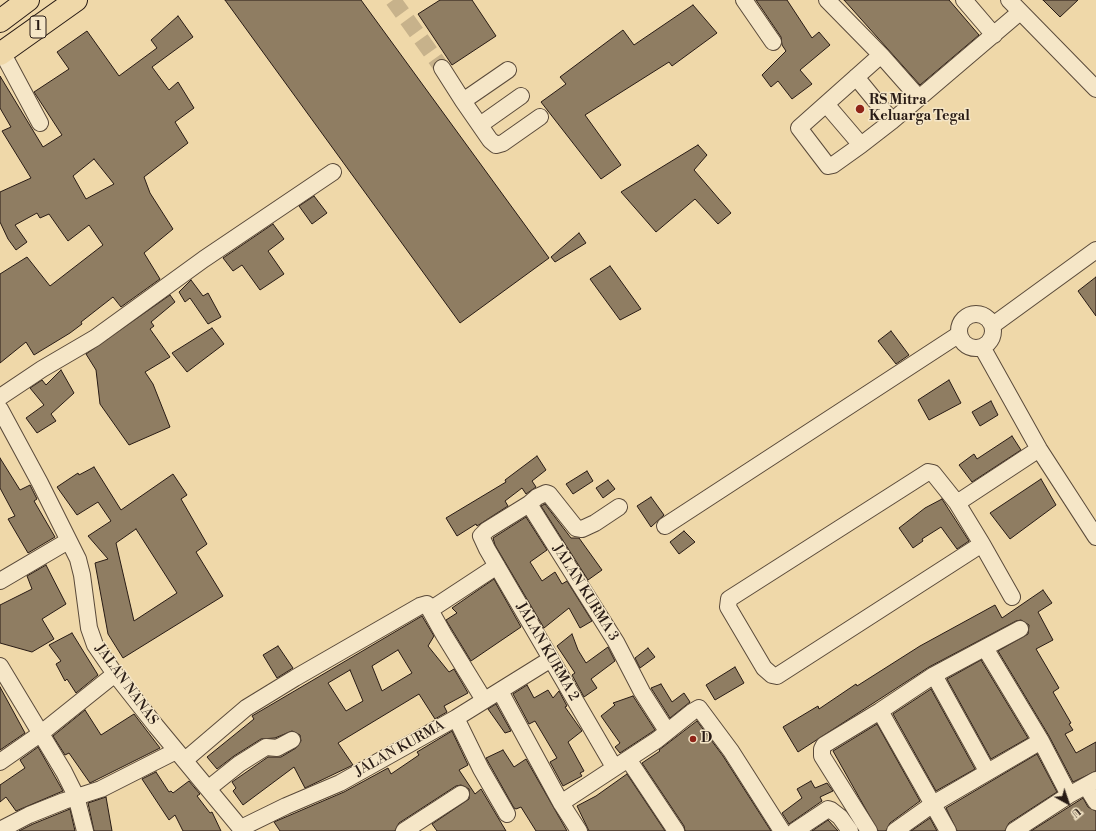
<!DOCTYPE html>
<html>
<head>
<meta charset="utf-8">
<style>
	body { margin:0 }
	#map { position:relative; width:1096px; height:831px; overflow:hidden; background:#efd8a9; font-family:"Libre Bodoni",serif }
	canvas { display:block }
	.north { position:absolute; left:1048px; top:783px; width:40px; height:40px; -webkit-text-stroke:3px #f5e6c7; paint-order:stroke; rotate:140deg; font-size:11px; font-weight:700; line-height:16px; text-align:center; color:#281b15 }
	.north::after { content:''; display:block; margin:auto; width:14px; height:18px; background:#281b15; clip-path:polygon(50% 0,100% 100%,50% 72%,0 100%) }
</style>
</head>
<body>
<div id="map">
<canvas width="1096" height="831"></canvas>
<div class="north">U</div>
</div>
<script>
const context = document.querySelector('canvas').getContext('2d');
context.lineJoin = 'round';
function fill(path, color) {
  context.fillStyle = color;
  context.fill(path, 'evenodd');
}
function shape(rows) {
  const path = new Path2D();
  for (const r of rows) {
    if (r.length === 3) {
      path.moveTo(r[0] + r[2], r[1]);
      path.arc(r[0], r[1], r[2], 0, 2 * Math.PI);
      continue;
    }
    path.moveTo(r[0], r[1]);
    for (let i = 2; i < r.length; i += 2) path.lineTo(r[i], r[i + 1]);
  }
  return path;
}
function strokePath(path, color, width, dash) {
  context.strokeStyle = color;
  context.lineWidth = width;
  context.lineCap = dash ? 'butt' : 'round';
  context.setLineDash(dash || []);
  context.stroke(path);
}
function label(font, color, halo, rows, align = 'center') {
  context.font = font + ' "Libre Bodoni",serif';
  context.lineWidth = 3;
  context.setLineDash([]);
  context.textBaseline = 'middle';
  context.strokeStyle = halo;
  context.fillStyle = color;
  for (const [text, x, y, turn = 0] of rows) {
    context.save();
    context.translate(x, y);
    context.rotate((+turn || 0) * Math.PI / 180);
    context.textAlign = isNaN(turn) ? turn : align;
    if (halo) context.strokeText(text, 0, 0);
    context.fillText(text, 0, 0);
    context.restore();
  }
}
const building = shape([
	[225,0,361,0,549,258,460,323,225,0],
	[440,0,472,0,496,36,452,65,418,14,440,0],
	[756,0,787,0,812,38,819,32,830,45,800,70,812,84,792,99,778,81,771,87,762,75,786,51,782,45,781,37,756,0],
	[844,0,949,0,979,35,920,85,844,0],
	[1043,0,1078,0,1060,17,1043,0],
	[693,5,717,33,672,66,669,62,585,115,621,165,601,179,541,102,566,84,560,77,623,30,634,45,693,5],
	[178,16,193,37,152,67,169,90,178,82,194,108,175,122,188,143,144,177,150,193,173,229,144,253,160,279,121,307,113,297,81,322,82,324,70,333,34,355,26,342,0,363,0,274,27,257,50,286,103,245,89,225,68,241,49,214,40,218,37,213,15,225,27,242,16,250,8,239,0,222,0,192,31,178,2,131,11,127,0,108,0,76,43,147,62,135,34,92,69,69,57,52,87,31,119,76,157,48,151,40,178,16],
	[94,159,114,184,86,199,73,176,94,159],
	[698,145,707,155,694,170,731,213,718,224,695,199,656,232,621,192,698,145],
	[314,196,327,213,312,224,299,206,314,196],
	[273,224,284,239,268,251,284,274,260,290,242,265,233,271,223,258,273,224],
	[579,233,586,243,555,262,551,257,579,233],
	[610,266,641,309,620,320,590,279,610,266],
	[1096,277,1096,316,1078,291,1096,277],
	[191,280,203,296,208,293,221,317,208,324,190,298,185,302,179,292,191,280],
	[170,295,175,302,151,322,154,326,150,329,170,357,145,372,153,384,170,427,129,445,100,404,96,370,86,354,170,295],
	[212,328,224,344,187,372,172,353,212,328],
	[891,331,909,355,896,364,878,341,891,331],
	[61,370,74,393,51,414,56,421,37,433,26,418,44,405,30,388,42,380,46,385,61,370],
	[949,380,961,403,929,420,918,400,949,380],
	[991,401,998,415,980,426,972,412,991,401],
	[1012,436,1021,450,972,482,959,465,974,454,977,459,1012,436],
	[537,456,546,470,532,481,536,487,526,494,522,488,505,501,508,506,477,526,476,524,457,536,446,518,506,482,505,480,537,456],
	[0,458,20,490,30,485,37,499,34,501,55,537,28,553,8,519,15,516,0,488,0,458],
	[94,467,121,510,173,474,187,495,181,499,207,544,196,552,223,596,123,658,108,634,95,563,108,559,88,536,111,521,98,502,77,515,57,487,78,473,79,475,94,467],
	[136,529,177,593,134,621,116,543,136,529],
	[587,471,593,481,573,494,566,484,587,471],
	[1041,479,1056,505,1010,539,990,513,1041,479],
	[608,480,615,489,603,498,596,488,608,480],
	[651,497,664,515,651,527,637,506,651,497],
	[942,499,969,541,957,549,941,527,922,539,923,541,913,548,899,528,925,508,942,499],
	[545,504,571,538,579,538,602,570,588,580,541,506,545,504],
	[526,517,547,550,530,562,542,581,555,572,562,584,567,581,592,621,580,628,569,608,544,628,495,545,493,538,526,517],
	[684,531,695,542,679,554,670,542,684,531],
	[46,565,66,604,42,619,54,639,32,652,0,643,0,605,32,589,27,576,46,565],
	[494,579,521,627,471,661,446,620,457,613,452,608,494,579],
	[1043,590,1052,603,1038,612,1053,640,1036,649,1059,688,1053,692,1071,723,1069,724,1073,730,1065,734,1076,753,1096,742,1096,771,1073,782,1049,736,998,651,1028,634,1029,625,1021,620,1016,621,929,667,798,752,783,727,818,706,819,709,856,684,857,686,920,646,995,605,1002,618,1043,590],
	[422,616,434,636,428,646,449,672,454,669,468,693,444,706,447,712,435,719,419,694,338,743,353,765,305,788,294,767,243,805,233,791,236,788,232,782,268,757,281,757,296,748,301,741,300,735,292,731,275,738,261,739,234,756,217,769,207,757,254,719,252,716,422,616],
	[398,650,412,673,382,691,372,666,398,650],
	[350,670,363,701,346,711,328,683,350,670],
	[72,633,98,675,76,693,67,679,65,681,56,664,61,661,49,645,72,633],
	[572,634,578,650,586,663,608,647,615,661,591,679,597,688,584,697,572,675,575,673,557,646,572,634],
	[278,646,293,668,277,678,263,655,278,646],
	[648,648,655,657,640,668,635,658,648,648],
	[981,660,1028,738,991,759,947,679,981,660],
	[735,667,744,683,715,700,706,685,735,667],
	[661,684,672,702,684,693,690,702,670,718,651,688,661,684],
	[527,685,534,698,548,690,553,698,559,691,567,706,565,707,582,731,568,742,584,771,580,773,582,776,563,786,550,762,557,758,535,721,529,724,513,694,527,685],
	[0,687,25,733,0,750,0,687],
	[931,689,975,769,936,791,893,714,931,689],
	[633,696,655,730,620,753,615,747,620,743,601,716,615,705,613,703,633,696],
	[496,704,511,731,505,733,488,709,496,704],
	[85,710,101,735,134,714,160,748,90,783,69,753,65,755,53,736,85,710],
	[697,721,723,756,771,831,685,831,684,826,642,763,660,751,659,750,697,721],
	[877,724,920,801,890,823,886,831,878,831,833,751,877,724],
	[452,731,468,765,459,770,475,794,481,789,506,831,437,831,432,824,469,799,469,789,461,785,456,786,399,823,395,831,280,831,274,822,344,792,388,768,391,774,419,755,417,752,452,731],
	[38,747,63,791,16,811,6,797,0,802,0,785,25,768,20,760,38,747],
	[503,750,514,767,526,759,567,831,536,831,521,807,516,809,514,808,486,758,503,750],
	[1037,754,1057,792,1009,823,1005,831,957,831,946,808,1037,754],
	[156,772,169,792,171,791,173,793,189,781,200,794,197,796,210,813,212,812,221,831,183,831,175,815,169,820,142,779,156,772],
	[627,774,665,831,589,831,577,806,596,796,627,774],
	[811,781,815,788,827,783,833,791,820,797,822,801,789,824,782,813,802,798,797,789,811,781],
	[106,797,112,831,94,831,88,803,106,797],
	[1083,798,1088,807,1096,811,1096,831,1031,831,1083,798],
	[70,809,75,831,19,831,33,824,70,809],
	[930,818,937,831,911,831,930,818],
	[828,820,838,831,812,831,828,820]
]);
fill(building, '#8f7d62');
strokePath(building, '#281b15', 1);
strokePath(shape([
	[393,0,442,68]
]), '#c7b28b', 16, [16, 8]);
const minor = shape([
	[744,0,773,42],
	[827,0,881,55,919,98],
	[964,0,994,35],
	[1009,0,1096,89],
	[2,52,40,123],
	[881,55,799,128,828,166,833,165,861,145,892,121,1020,12],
	[442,68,463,101,490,140,496,145,503,143,540,117],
	[856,77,892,121],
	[463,101,508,70],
	[826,104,861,145],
	[480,125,521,96],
	[976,331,17],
	[993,325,1096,250],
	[982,347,1039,449,1096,537],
	[0,397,42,369,95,338,204,259,333,172],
	[0,409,40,483,78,559,82,575,89,628,95,645,115,674,156,726,243,831],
	[957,503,1039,449],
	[529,504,537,497,546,493,549,494,576,528,582,529,595,523,619,507],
	[665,526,958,335],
	[982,544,777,676,772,675,764,668,728,607,729,599,928,472,933,473,957,503,982,544,1012,597],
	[0,581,68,541],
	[985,648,1041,741,1069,795],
	[0,666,64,772,76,796,85,831],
	[934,675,987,771],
	[500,691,561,803,579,831],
	[484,700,444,635,430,610,497,566],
	[880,711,948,831],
	[456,718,481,769,507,814],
	[628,759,676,831],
	[185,760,246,708,295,678,420,606,427,604,430,610],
	[0,762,40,734,115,674],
	[614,767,487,549,481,536,487,530,529,504,616,642,642,692,667,731],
	[1086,786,1096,802],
	[209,788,239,764,266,747,277,748,292,740],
	[561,803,657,740,692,712,699,708,731,751,782,831],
	[241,828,286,806,340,783,456,718,551,659],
	[0,830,29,815,64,801,101,789,176,751],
	[404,831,461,794],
	[795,831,828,809,831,810,840,817,850,831],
	[869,831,822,756,822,749,824,745,880,711,934,675,1020,629],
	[895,831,933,804,1041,741],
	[1014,831,1069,795,1096,780]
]);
const highway = shape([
	[0,21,28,0],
	[0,54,76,0]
]);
strokePath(minor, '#5a4a3a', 18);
strokePath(highway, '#281b15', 24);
strokePath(minor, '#f5e6c7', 16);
strokePath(highway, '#efd8a9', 22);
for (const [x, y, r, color] of [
	[860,109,5,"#8f2418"],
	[693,739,4,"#8f2418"]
]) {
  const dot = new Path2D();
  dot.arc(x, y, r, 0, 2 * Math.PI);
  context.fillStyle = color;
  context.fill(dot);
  strokePath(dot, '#f5e6c7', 1.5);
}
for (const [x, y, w] of [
	[38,27,16]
]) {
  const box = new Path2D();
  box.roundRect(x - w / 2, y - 11, w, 22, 3);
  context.fillStyle = '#f5e6c7';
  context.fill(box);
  strokePath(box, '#281b15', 1);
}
label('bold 13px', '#281b15', null, [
	["1",38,27]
]);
label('bold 14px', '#281b15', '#f5e6c7', [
	["RS Mitra",869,101],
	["Keluarga Tegal",869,117],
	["D",701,739]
], 'left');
label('14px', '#281b15', '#f5e6c7', [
	["JALAN KURMA 3",585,593,58],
	["JALAN KURMA 2",547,652,60],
	["JALAN NANAS",126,685,54],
	["JALAN KURMA",400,749,-29]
]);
</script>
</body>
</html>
